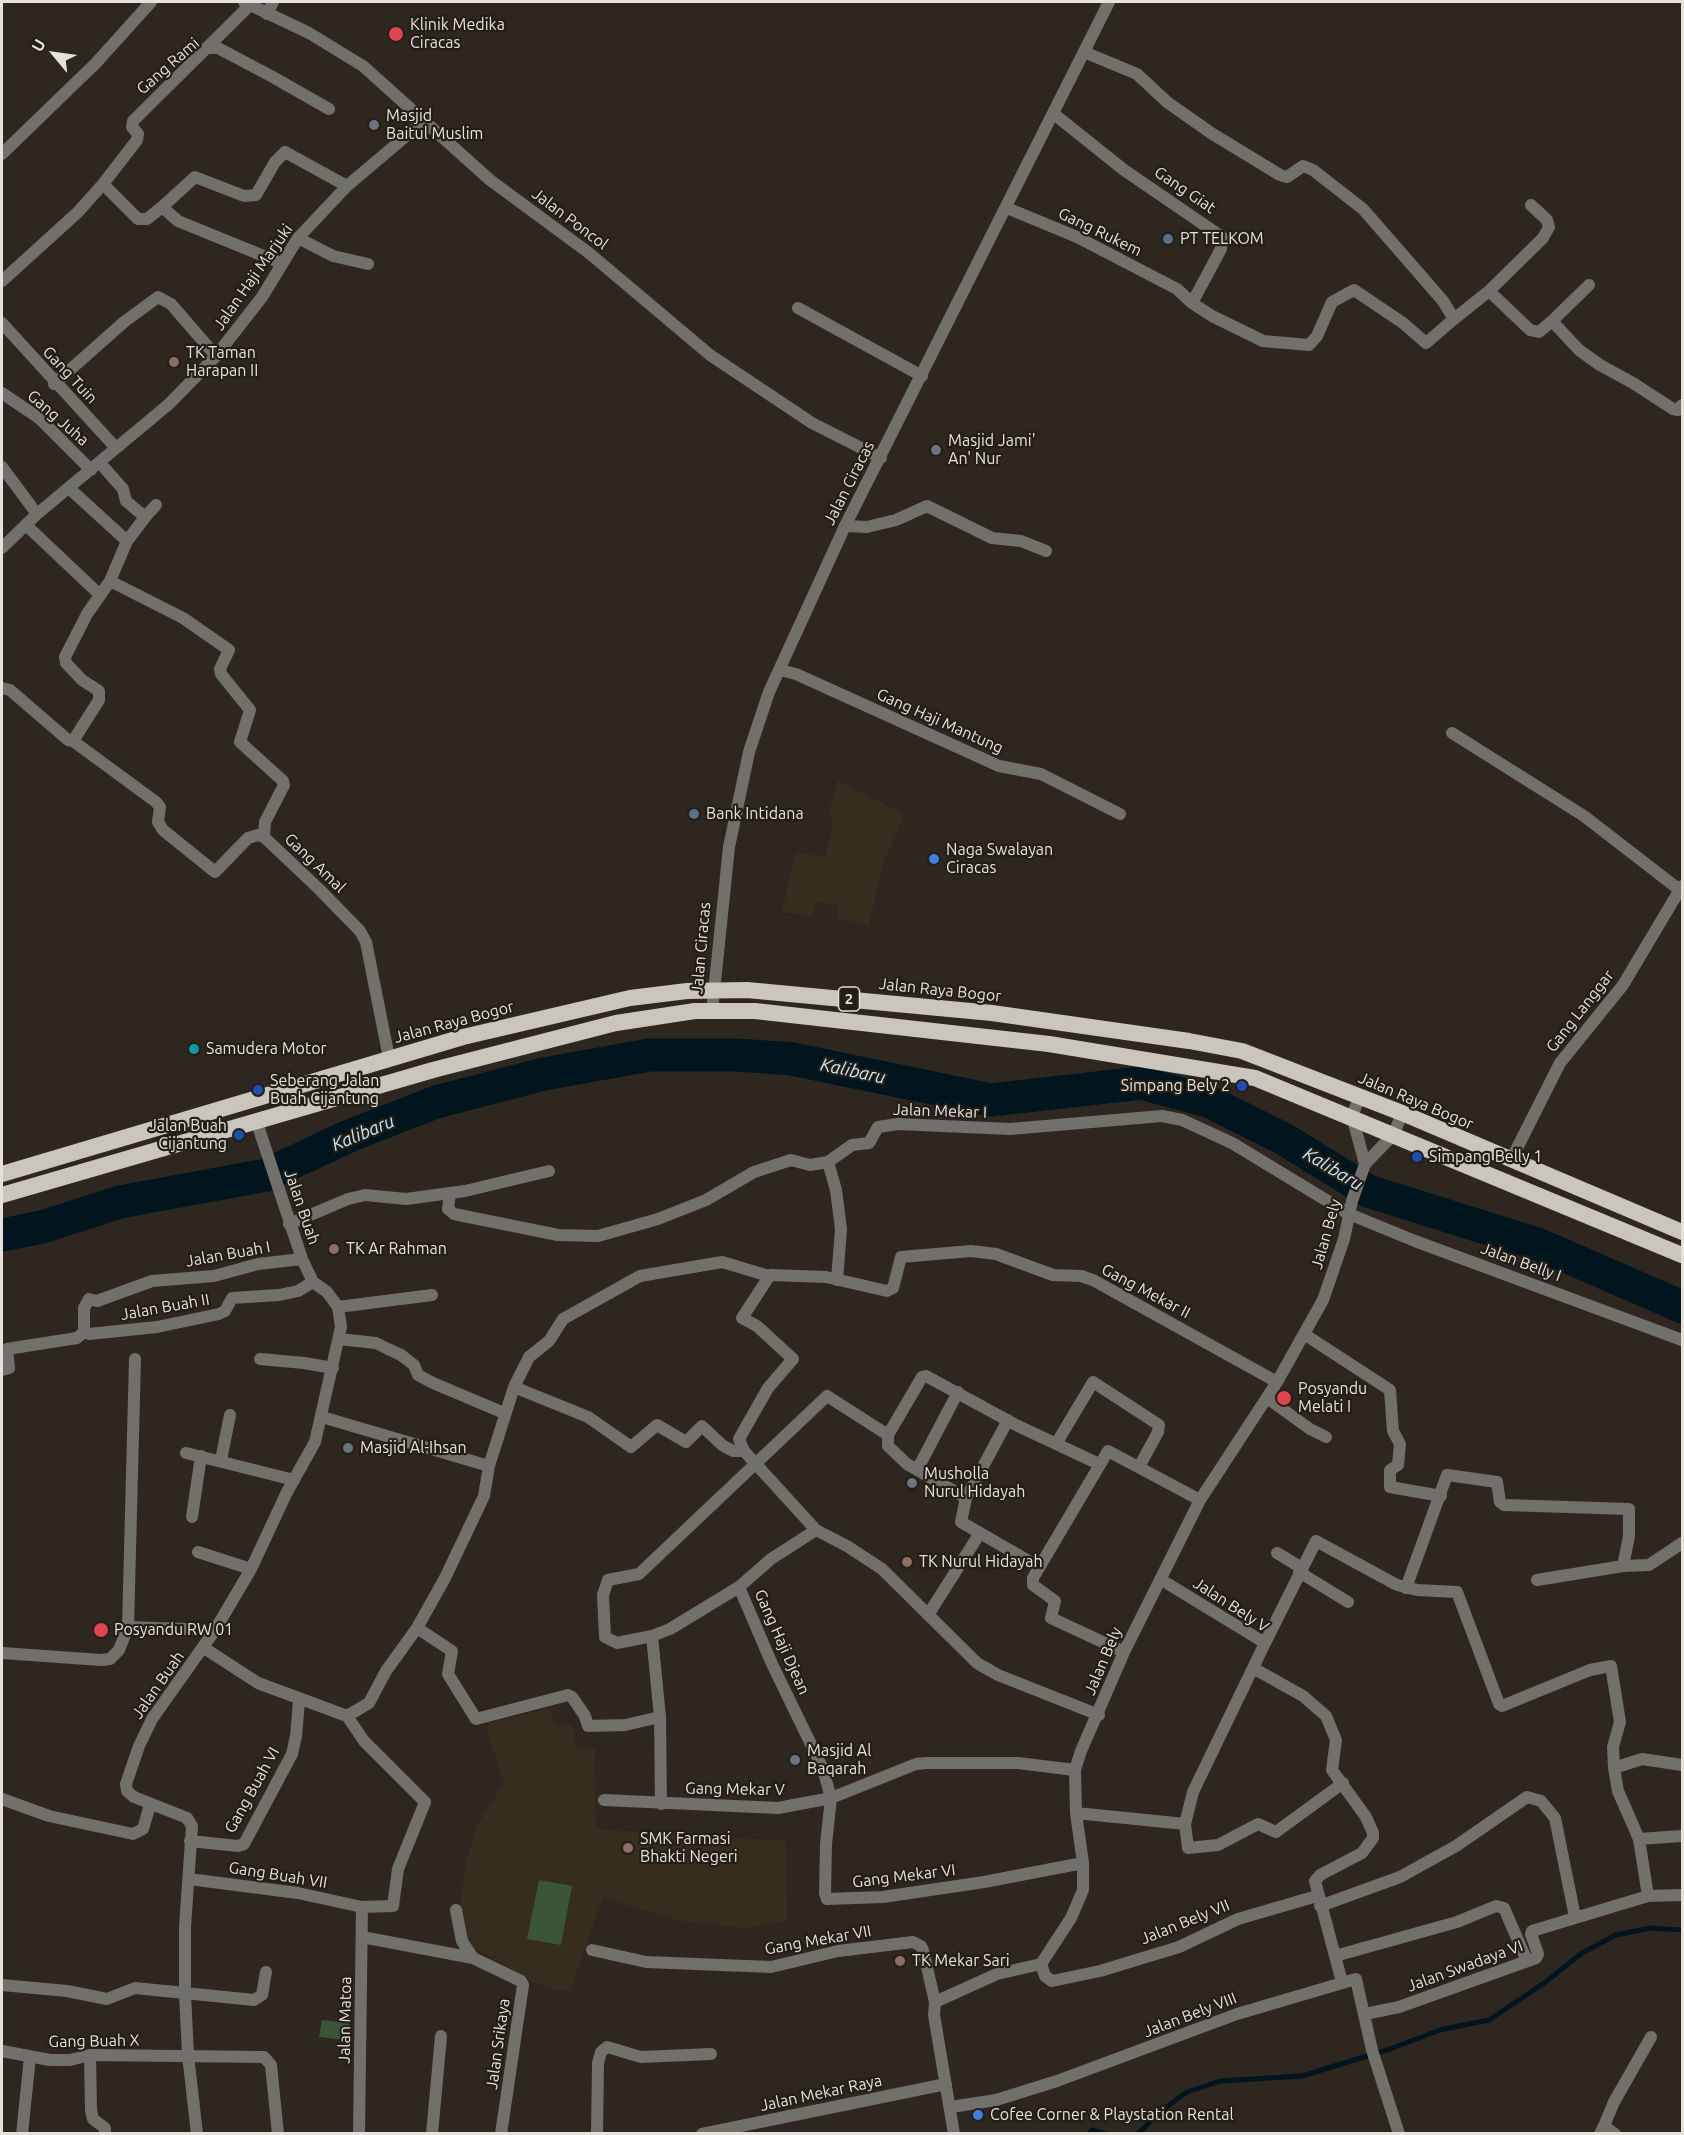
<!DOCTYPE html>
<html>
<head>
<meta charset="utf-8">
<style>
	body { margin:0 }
	#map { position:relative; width:1684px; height:2135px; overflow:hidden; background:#2d271f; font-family:Ubuntu,sans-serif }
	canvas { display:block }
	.frame { position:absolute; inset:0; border:3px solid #e5e2dc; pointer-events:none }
	.north { position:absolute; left:24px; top:24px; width:60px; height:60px; -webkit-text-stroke:4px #231e16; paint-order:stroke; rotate:299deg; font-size:16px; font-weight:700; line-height:24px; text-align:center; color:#e5e2dc }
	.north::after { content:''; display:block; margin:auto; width:21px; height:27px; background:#e5e2dc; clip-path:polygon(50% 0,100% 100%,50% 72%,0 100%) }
</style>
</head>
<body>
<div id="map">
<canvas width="1684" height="2135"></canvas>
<div class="frame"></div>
<div class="north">U</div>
</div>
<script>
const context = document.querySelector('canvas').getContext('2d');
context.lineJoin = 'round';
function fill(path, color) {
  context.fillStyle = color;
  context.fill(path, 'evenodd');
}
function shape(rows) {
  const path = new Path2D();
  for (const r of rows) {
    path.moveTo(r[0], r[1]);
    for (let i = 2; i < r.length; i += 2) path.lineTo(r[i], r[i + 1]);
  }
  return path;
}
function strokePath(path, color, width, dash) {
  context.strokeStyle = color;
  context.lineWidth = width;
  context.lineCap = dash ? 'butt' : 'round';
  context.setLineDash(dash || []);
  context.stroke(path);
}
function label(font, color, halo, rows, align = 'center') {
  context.font = font + ' Ubuntu,sans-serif';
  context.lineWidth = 4.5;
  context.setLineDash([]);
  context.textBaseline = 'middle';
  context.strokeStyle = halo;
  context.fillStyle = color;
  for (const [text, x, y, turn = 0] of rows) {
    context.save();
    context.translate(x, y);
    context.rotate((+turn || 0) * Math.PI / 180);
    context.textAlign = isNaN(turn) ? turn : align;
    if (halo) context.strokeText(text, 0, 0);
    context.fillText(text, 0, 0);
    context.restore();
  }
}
fill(shape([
	[838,780,905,815,884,860,869,925,837,918,838,906,817,902,812,916,782,912,795,853,826,856,833,822,829,811],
	[551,1708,554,1724,573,1725,575,1747,595,1748,596,1829,786,1841,787,1921,746,1928,682,1921,603,1898,570,1991,555,1990,530,1980,474,1947,462,1929,461,1898,467,1858,477,1826,504,1783,486,1728,490,1723]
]), '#362d1f');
fill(shape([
	[539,1880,572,1886,561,1945,527,1939],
	[322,2020,349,2023,347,2040,319,2037]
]), '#3b5537');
strokePath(shape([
	[1088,2134,1092,2130,1106,2134],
	[1138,2134,1158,2113,1187,2092,1220,2081,1302,2076,1390,2049,1440,2030,1489,2020,1547,1981,1582,1953,1616,1935,1650,1928,1682,1930]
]), '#01151f', 5);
strokePath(shape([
	[2,1235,42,1227,120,1202,266,1175,349,1136,436,1102,544,1074,649,1055,738,1055,792,1059,991,1100,1141,1083,1208,1101,1284,1139,1368,1191,1540,1245,1682,1307]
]), '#01151f', 33);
strokePath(shape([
	[267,14,273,2],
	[210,48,218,48,271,76,329,109],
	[1084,52,1137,74,1167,102,1211,133,1280,175,1287,177,1303,166,1313,170,1363,209,1443,301,1454,319,1489,291,1543,238,1549,227,1547,220,1531,205],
	[1054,114,1124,170,1222,237,1221,249,1192,303],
	[2,154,96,63,151,2],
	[103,184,137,140,138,134,132,127,133,121,250,5],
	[162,207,195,177,244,196,256,195,275,162,285,152,347,186],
	[1007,208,1077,237,1177,289,1192,303,1212,316,1263,341,1309,345,1317,336,1332,302,1354,290,1403,323,1426,343,1454,319],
	[298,238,333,256,368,264],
	[2,281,78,212,103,184,138,219,147,219,162,207,178,221,281,263],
	[1489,291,1530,330,1539,332,1552,321,1579,350,1600,365,1633,383,1673,409,1678,410,1682,405],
	[798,308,922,376],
	[1552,321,1589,285],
	[2,323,116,448],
	[54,384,124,322,158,297,171,304,216,356],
	[2,393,39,418,91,470],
	[100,463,123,489,126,501,139,512,146,516,156,505],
	[2,467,37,514],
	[26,525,99,594],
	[845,526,867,527,896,520,927,506,992,538,1021,541,1046,551],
	[127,541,146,516],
	[2,548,37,514,169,404,216,356,262,297,298,238,347,186,425,120],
	[110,581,183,618,229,650,220,669,221,674,250,710,240,742,283,781,284,785,265,822,264,837],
	[780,670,796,674,999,766,1041,774,1120,814],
	[2,688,10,690,68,740,73,741,99,700,99,691,82,680,66,663,65,657,87,614,110,581,127,541,70,489],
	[1452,733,1584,816,1681,891],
	[73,741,156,802,160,807,158,822,163,830,215,872,248,838,258,835,264,837,319,889,360,931,366,942,389,1058],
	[1360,1096,1352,1116,1365,1164],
	[1511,1160,1560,1063,1623,985,1682,886],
	[828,1162,836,1190,841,1229,837,1280],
	[450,1193,448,1209,454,1214,558,1235,598,1236,658,1219,706,1200,754,1172,791,1160,810,1165,828,1162,852,1145,869,1143,878,1127,898,1124,1010,1129,1162,1116,1182,1120,1232,1143,1349,1214,1415,1241,1682,1340],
	[289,1224,348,1199,365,1195,406,1199,465,1191,549,1171],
	[338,1307,432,1295],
	[84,1332,84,1308,89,1299,97,1301,152,1281,214,1276,258,1264,302,1259],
	[84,1332,89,1334,157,1327,219,1314,225,1311,232,1298,279,1295,298,1291,313,1282],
	[1304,1334,1390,1390,1393,1431,1400,1444,1398,1465,1390,1470,1390,1487,1441,1496],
	[339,1339,376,1343,388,1349,401,1355,414,1365,418,1375,433,1383,504,1413],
	[260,1359,304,1363,333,1368],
	[2,1370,9,1368,7,1349,77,1338,84,1332],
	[514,1387,588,1417,631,1447,657,1425,686,1442,702,1426,722,1445,733,1451,744,1451],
	[1267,1398,1310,1429,1326,1437],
	[322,1417,489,1466,484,1496,445,1578,417,1628,386,1671,369,1703,347,1716],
	[888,1435,922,1377,926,1376,1018,1426,1099,1464],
	[1056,1444,1093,1382,1159,1425,1158,1432,1139,1467],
	[186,1453,294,1480],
	[221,1460,230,1415],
	[489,1466,514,1387,529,1357,549,1341,563,1319,640,1276,722,1262,769,1276],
	[917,1470,958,1392],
	[966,1498,1008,1420],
	[192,1517,201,1456],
	[816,1530,771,1559,739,1587,670,1629,652,1636,617,1643,605,1637,603,1595,608,1580,639,1574,827,1396,888,1435,888,1446,907,1464,966,1498,961,1522,1039,1567],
	[198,1552,251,1569],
	[1277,1553,1302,1568],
	[1299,1572,1348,1602],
	[1160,1579,1265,1643,1193,1792,1185,1824,1188,1848,1218,1845,1258,1824,1276,1832,1343,1783],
	[1537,1580,1623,1566,1649,1565,1682,1543],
	[739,1587,772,1664,823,1769,831,1798,826,1844,825,1893,827,1899,883,1897,984,1882,1083,1863],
	[1406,1588,1447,1475,1497,1482,1500,1502,1504,1505,1629,1509,1629,1536,1623,1566],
	[928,1615,980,1533],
	[128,1627,135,1359],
	[417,1628,452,1651,448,1674,476,1719,568,1695,572,1697,585,1716,588,1726,625,1725,660,1717],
	[652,1636,660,1717,661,1804],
	[1265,1643,1316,1541,1397,1585,1417,1590,1457,1592,1499,1704,1502,1706,1590,1670,1611,1666,1620,1722,1613,1747,1614,1768,1618,1791,1639,1839,1648,1896],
	[204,1648,258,1683,347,1716],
	[1124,1652,1051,1618,1055,1601,1033,1585,1033,1578,1108,1451,1200,1500],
	[2,1653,101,1660,110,1659,119,1650,128,1627,215,1630],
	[1253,1668,1303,1696,1326,1716,1336,1740,1332,1770,1366,1817,1373,1833,1373,1838,1362,1853,1320,1875,1315,1881,1342,1982],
	[1099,1715,998,1675,977,1663,882,1569,847,1546,816,1530,744,1451,739,1439,768,1388,793,1359,757,1326,742,1318,770,1275,826,1277,887,1291,893,1288,901,1257,971,1251,996,1254,1053,1275,1081,1276,1093,1280,1277,1382],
	[1614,1768,1642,1759,1682,1765],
	[2,1799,49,1816,133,1834,143,1829,150,1805],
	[604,1800,778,1808,831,1798,916,1764,926,1763,1018,1763,1075,1770],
	[1076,1813,1185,1824],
	[1639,1839,1682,1836],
	[190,1841,238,1846,244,1844,292,1754,296,1736,299,1701],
	[189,1879,298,1893,362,1907,393,1906,398,1869,425,1802,364,1741,347,1716],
	[1320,1906,1400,1877,1456,1846,1527,1797,1541,1801,1555,1818,1575,1917],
	[456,1910,462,1941,473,1958],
	[362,1937,473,1958,521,1981,523,1985,501,2134],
	[592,1950,646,1962,771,1967,838,1951,913,1942,921,1946,923,1950,935,2002],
	[1335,1956,1457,1922,1496,1906,1504,1908,1527,1961],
	[1041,1964,1045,1976,1052,1981,1100,1971,1179,1947,1238,1919,1317,1896],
	[2,1985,67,1991,107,1999,135,1988,254,2000,262,1995,266,1972],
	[1365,2014,1399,2007,1536,1958,1538,1954,1531,1934,1532,1931,1648,1896,1682,1895],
	[2,2051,50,2060,70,2060,90,2055,264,2057,271,2065,278,2134],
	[90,2055,91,2110,93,2119,105,2128,105,2134],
	[951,2107,996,2100,1057,2081,1237,2014,1356,1979,1372,2050,1399,2134],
	[1604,2126,1614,2102,1651,2037],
	[22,2134,30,2057],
	[197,2134,188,2055,185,1993,185,1927,192,1826,187,1818,134,1797,127,1791,126,1784,139,1746,152,1719,215,1630,251,1569,287,1492,315,1442,341,1327,338,1307,327,1292,313,1282,302,1259,256,1120],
	[359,2134,362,1907],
	[432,2134,441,2036],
	[597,2134,598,2063,601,2052,607,2047,641,2057,711,2054],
	[702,2134,946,2084],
	[954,2134,934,2015,935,2002,997,1974,1041,1964,1071,1918,1083,1890,1083,1863,1076,1813,1075,1770,1081,1751,1124,1652,1200,1500,1277,1382,1323,1300,1344,1239,1352,1201,1365,1164,1394,1134,1402,1113],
	[1600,2134,1604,2126,1615,2134]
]), '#72706b', 12);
strokePath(shape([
	[244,2,309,33,363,66,490,180,589,253,710,355,812,423,881,458],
	[712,1011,729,847,749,752,769,692,845,526,1109,2]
]), '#72706b', 12);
strokePath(shape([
	[2,1174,463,1037,630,998,687,991,747,990,992,1013,1189,1041,1242,1051,1402,1113,1682,1232],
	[2,1195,433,1070,616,1023,695,1011,755,1011,1049,1044,1255,1078,1682,1255]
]), '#cac6bc', 16);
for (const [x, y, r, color] of [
	[396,34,8,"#e0444e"],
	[374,125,6,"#6b7280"],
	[1168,239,6,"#5c6f8a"],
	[174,362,6,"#8d6e63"],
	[936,450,6,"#6b7280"],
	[694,814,6,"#5c6f8a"],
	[934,859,6,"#3f7fe0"],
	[194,1049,6,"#0f9aa8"],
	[1242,1086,6,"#1a4fb4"],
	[258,1090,6,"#1a4fb4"],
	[239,1135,6,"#1a4fb4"],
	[1417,1157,6,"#1a4fb4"],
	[334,1249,6,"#8d6e63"],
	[1284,1398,8,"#e0444e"],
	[348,1448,6,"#6b7280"],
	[912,1483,6,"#6b7280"],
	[907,1562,6,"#8d6e63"],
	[101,1630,8,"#e0444e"],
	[795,1760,6,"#6b7280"],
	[628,1848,6,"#8d6e63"],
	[900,1961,6,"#8d6e63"],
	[978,2115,6,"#3f7fe0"]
]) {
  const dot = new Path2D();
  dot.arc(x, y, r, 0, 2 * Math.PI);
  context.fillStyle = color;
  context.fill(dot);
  strokePath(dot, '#231e16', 2);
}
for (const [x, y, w] of [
	[849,999,21]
]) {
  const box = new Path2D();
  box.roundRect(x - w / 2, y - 12, w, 24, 4.5);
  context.fillStyle = '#231e16';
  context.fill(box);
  strokePath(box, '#e5e2dc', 1.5);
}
label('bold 15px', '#e5e2dc', null, [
	["2",849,999]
]);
label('16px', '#e5e2dc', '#231e16', [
	["Klinik Medika",410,25],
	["Ciracas",410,43],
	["Masjid",386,116],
	["Baitul Muslim",386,134],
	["PT TELKOM",1180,239],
	["TK Taman",186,353],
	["Harapan II",186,371],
	["Masjid Jami'",948,441],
	["An' Nur",948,459],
	["Bank Intidana",706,814],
	["Naga Swalayan",946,850],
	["Ciracas",946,868],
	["Samudera Motor",206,1049],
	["Seberang Jalan",270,1081],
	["Buah Cijantung",270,1099],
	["Simpang Bely 2",1230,1086,"right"],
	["Jalan Buah",227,1126,"right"],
	["Cijantung",227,1144,"right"],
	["Simpang Belly 1",1429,1157],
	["TK Ar Rahman",346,1249],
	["Posyandu",1298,1389],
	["Melati I",1298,1407],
	["Masjid Al-Ihsan",360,1448],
	["Musholla",924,1474],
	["Nurul Hidayah",924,1492],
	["TK Nurul Hidayah",919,1562],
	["Posyandu RW 01",114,1630],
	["Masjid Al",807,1751],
	["Baqarah",807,1769],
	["SMK Farmasi",640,1839],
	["Bhakti Negeri",640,1857],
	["TK Mekar Sari",912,1961],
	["Cofee Corner & Playstation Rental",990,2115]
], 'left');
label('16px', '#e5e2dc', '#231e16', [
	["Gang Rami",168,66,-41],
	["Gang Giat",1185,190,34],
	["Jalan Poncol",570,219,37],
	["Gang Rukem",1100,232,26],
	["Jalan Haji Marjuki",253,277,-55],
	["Gang Tuin",70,375,47],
	["Gang Juha",58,418,41],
	["Jalan Ciracas",849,483,-63],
	["Gang Haji Mantung",940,721,24],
	["Gang Amal",315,863,44],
	["Jalan Ciracas",701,948,-85],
	["Jalan Raya Bogor",940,990,6],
	["Gang Langgar",1580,1011,-52],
	["Jalan Raya Bogor",454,1022,-15],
	["Jalan Raya Bogor",1416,1101,23],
	["Jalan Mekar I",940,1111,2],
	["Jalan Buah",302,1207,71],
	["Jalan Bely",1326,1234,-74],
	["Jalan Buah I",228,1254,-10],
	["Jalan Belly I",1521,1262,20],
	["Gang Mekar II",1146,1291,28],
	["Jalan Buah II",165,1307,-10],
	["Jalan Bely V",1231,1605,33],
	["Gang Haji Djean",782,1642,66],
	["Jalan Bely",1103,1661,-67],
	["Jalan Buah",158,1685,-55],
	["Gang Mekar V",735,1789,1],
	["Gang Buah VI",252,1790,-61],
	["Gang Buah VII",278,1875,9],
	["Gang Mekar VI",904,1876,-7],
	["Jalan Bely VII",1185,1922,-22],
	["Gang Mekar VII",818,1940,-10],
	["Jalan Swadaya VI",1465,1966,-20],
	["Jalan Bely VIII",1190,2015,-21],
	["Jalan Matoa",345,2020,-89],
	["Gang Buah X",94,2041,-1],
	["Jalan Srikaya",498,2044,-82],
	["Jalan Mekar Raya",821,2093,-12]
]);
label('italic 18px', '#c4e9fc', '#231e16', [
	["Kalibaru",853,1071,12],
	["Kalibaru",363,1133,-23],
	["Kalibaru",1333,1169,31]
]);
</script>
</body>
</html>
